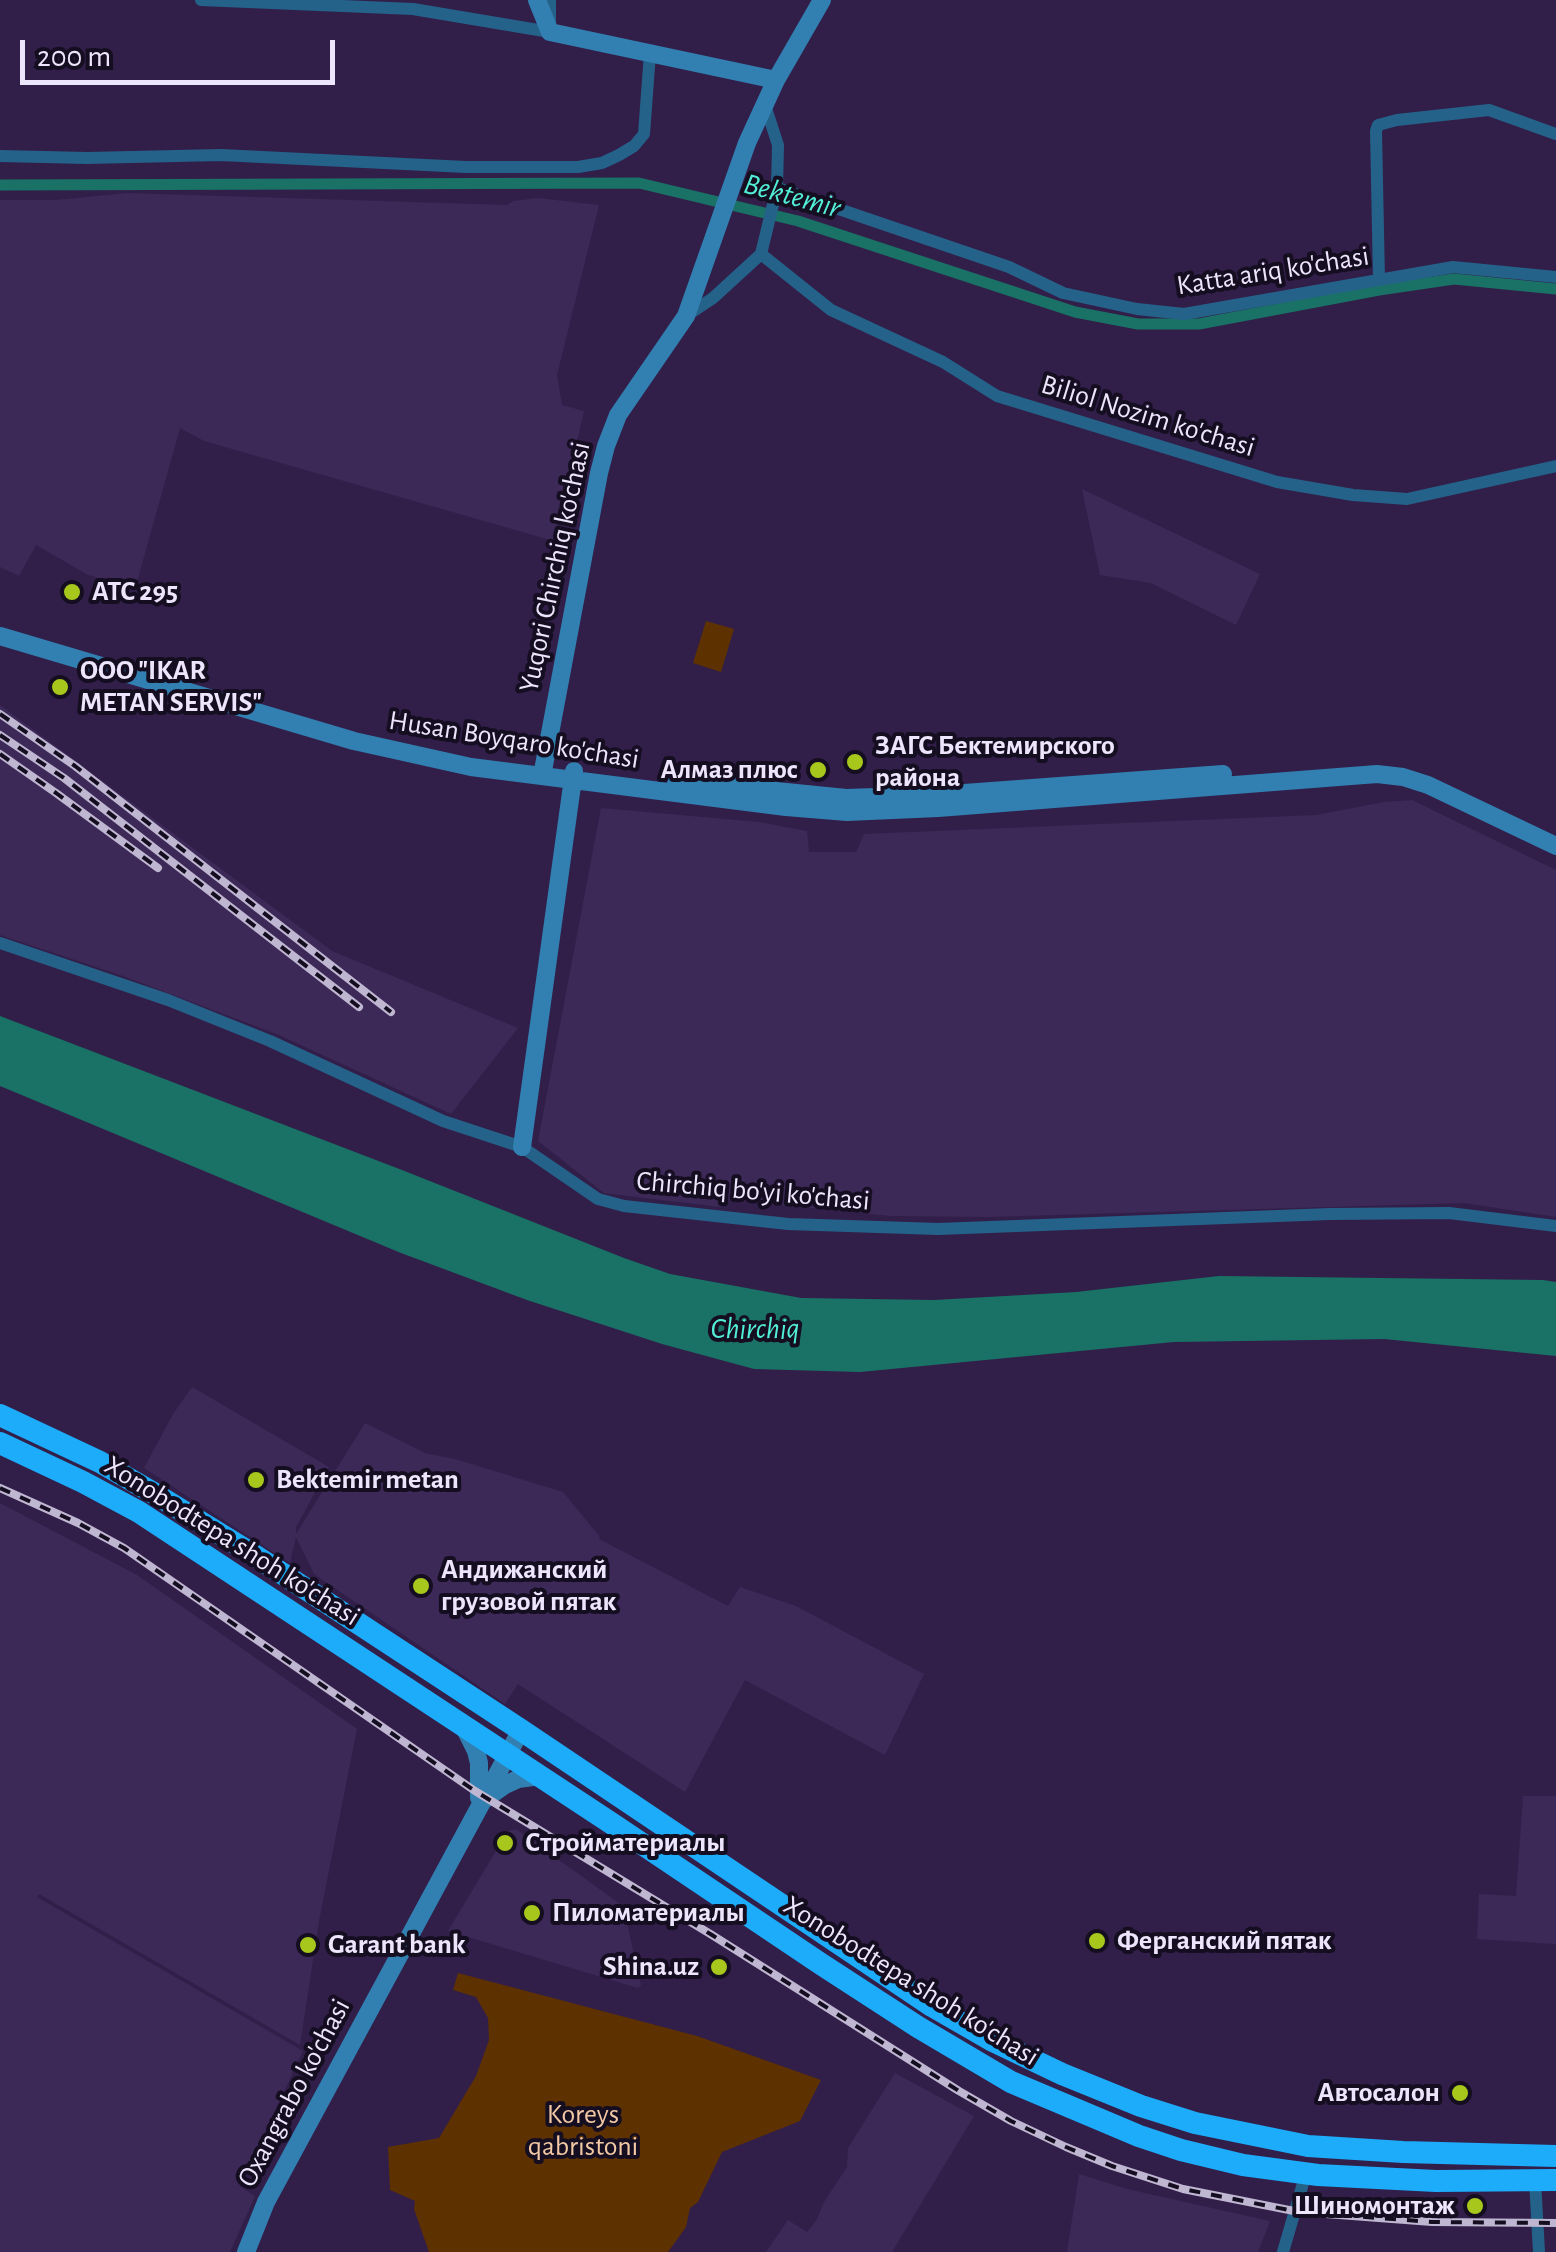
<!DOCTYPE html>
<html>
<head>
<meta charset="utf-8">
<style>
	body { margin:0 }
	#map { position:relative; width:1556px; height:2252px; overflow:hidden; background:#311f49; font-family:"Alegreya Sans",sans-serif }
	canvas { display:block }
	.scale { position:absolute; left:20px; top:40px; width:315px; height:45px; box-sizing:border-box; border:5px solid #ece5fb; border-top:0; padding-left:12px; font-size:30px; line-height:35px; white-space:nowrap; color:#ece5fb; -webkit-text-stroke:8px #150e21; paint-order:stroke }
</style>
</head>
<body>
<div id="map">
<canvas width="1556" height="2252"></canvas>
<div class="scale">200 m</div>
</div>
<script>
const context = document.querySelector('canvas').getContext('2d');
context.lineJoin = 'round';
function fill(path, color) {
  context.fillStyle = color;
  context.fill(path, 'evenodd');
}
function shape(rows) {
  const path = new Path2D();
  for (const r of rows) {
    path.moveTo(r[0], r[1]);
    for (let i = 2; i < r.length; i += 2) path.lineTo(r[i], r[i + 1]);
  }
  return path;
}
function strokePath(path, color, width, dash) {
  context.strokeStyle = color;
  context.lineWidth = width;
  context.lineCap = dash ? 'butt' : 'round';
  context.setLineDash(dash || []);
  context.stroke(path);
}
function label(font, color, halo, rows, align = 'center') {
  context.font = font + ' "Alegreya Sans",sans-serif';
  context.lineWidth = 8;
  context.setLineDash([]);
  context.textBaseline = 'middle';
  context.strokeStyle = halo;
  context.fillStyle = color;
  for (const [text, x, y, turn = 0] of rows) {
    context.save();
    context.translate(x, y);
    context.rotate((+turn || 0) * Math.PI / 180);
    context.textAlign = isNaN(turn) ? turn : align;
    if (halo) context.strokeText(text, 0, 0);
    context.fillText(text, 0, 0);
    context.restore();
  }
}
fill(shape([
	[126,193,507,205,513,201,538,198,599,205,557,375,562,405,584,411,554,541,204,441,180,428,135,589,88,575,36,545,19,576,0,567,0,200,56,200],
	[1082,489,1260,574,1236,625,1151,583,1100,575],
	[0,705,332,951,518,1028,451,1114,279,1035,123,976,0,935],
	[1412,800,1556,870,1556,1217,1464,1203,988,1217,891,1216,729,1200,720,1207,604,1193,538,1141,601,808,759,822,807,831,809,852,856,852,864,834,1316,815,1384,802],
	[192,1387,329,1467,296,1527,296,1534,365,1423,425,1453,455,1459,563,1492,600,1537,599,1539,728,1606,740,1587,796,1606,924,1674,885,1755,745,1680,685,1792,518,1684,505,1704,314,1574,296,1537,290,1563,144,1468,173,1414],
	[0,1503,137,1575,357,1729,319,1921,300,2045,39,1894,37,1897,303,2051,240,2186,255,2196,230,2252,0,2252],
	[1523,1796,1556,1796,1556,1944,1477,1939,1479,1894,1516,1896],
	[516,1829,623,1906,641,1985,638,1988,448,1931,508,1831],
	[895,2073,974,2116,892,2252,766,2252,788,2220,807,2232,816,2221,824,2202,847,2167,848,2148],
	[1079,2174,1127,2189,1270,2221,1258,2252,1067,2252]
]), '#3d2958');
fill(shape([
	[706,621,734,629,721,672,693,663],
	[458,1973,697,2036,821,2080,800,2121,722,2152,698,2202,690,2208,686,2227,668,2252,429,2252,414,2209,415,2201,390,2190,388,2147,439,2138,476,2076,489,2040,488,2018,476,1997,453,1990]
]), '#5e3100');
fill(shape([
	[0,1016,402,1170,624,1258,670,1274,801,1298,934,1300,1076,1292,1219,1276,1543,1280,1556,1282,1556,1356,1384,1339,1174,1342,860,1372,754,1369,662,1344,527,1300,401,1253,0,1086]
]), '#197265');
strokePath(shape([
	[0,185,639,183,798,221,1075,312,1138,324,1199,324,1379,290,1454,279,1556,289]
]), '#197265', 11);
strokePath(shape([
	[201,0,413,9,550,32,550,0],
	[0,156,87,158,221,155,466,167,578,167,602,163,619,155,634,146,644,134,650,53],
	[777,188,1009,267,1063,293,1137,309,1184,314,1453,267,1556,277],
	[761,254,831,310,943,362,997,396,1277,482,1353,495,1407,499,1556,466],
	[1379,280,1376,131,1378,125,1397,120,1489,110,1556,134],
	[686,316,713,298,761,254,777,188,778,145,765,105],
	[0,943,168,1000,270,1041,443,1121,522,1147,598,1199,624,1206,788,1224,938,1229,1330,1214,1449,1213,1556,1226],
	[1535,2180,1539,2252],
	[1283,2252,1306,2173]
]), '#25628a', 12);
strokePath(shape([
	[537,0,550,32,776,80],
	[0,636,354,741,471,767,786,807,847,812,938,808,1377,774,1403,777,1428,785,1556,846],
	[542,776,599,473,606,446,618,415,686,316,747,143,776,80,822,0],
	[676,781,846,798,937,795,1223,774],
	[522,1147,574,771],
	[464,1727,476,1751,479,1763,479,1798],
	[484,1800,505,1785,518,1779,540,1776],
	[246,2252,266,2202,521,1730]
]), '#3280b2', 18);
strokePath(shape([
	[0,1415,100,1462,157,1495,251,1553,521,1730,932,2006,991,2040,1062,2074,1141,2106,1195,2123,1308,2146,1403,2152,1556,2156],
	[0,1443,83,1482,139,1512,611,1823,821,1964,918,2027,1011,2082,1139,2136,1181,2150,1243,2165,1318,2175,1436,2181,1556,2180]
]), '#1dacfa', 22);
const rail = shape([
	[0,714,75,766,391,1012],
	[0,735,64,778,359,1007],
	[0,754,56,793,158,868],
	[0,1488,78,1523,124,1548,475,1791,712,1935,959,2091,1011,2121,1066,2147,1112,2166,1183,2189,1299,2212,1432,2222,1556,2223]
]);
strokePath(rail, '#bfb6d1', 8);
strokePath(rail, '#150e21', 4, [11]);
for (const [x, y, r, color] of [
	[72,592,10,"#a8c71d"],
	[60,687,10,"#a8c71d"],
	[855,762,10,"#a8c71d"],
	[818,770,10,"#a8c71d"],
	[256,1480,10,"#a8c71d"],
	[421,1586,10,"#a8c71d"],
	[505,1843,10,"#a8c71d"],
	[532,1913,10,"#a8c71d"],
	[1097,1941,10,"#a8c71d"],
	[308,1945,10,"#a8c71d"],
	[719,1967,10,"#a8c71d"],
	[1460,2093,10,"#a8c71d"],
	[1475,2206,10,"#a8c71d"]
]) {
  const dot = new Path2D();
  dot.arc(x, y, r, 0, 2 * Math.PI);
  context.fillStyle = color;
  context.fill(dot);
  strokePath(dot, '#150e21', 4);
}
label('28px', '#ece5fb', '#150e21', [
	["Katta ariq ko'chasi",1273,271,-9],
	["Biliol Nozim ko'chasi",1148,416,17],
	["Yuqori Chirchiq ko'chasi",555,567,-78],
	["Husan Boyqaro ko'chasi",514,740,9],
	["Chirchiq bo'yi ko'chasi",753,1191,5],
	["Xonobodtepa shoh ko'chasi",232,1541,32],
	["Xonobodtepa shoh ko'chasi",911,1981,32],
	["Oxangrabo ko'chasi",294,2093,-62]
]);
label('bold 28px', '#ece5fb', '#150e21', [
	["ATC 295",92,592],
	["OOO \"IKAR",80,671],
	["METAN SERVIS\"",80,703],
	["ЗАГС Бектемирского",875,746],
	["района",875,778],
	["Алмаз плюс",798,770,"right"],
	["Bektemir metan",276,1480],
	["Андижанский",441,1570],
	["грузовой пятак",441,1602],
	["Стройматериалы",525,1843],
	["Пиломатериалы",552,1913],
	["Ферганский пятак",1117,1941],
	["Garant bank",328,1945],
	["Shina.uz",699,1967,"right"],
	["Автосалон",1440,2093,"right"],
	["Шиномонтаж",1455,2206,"right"]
], 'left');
label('28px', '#f3c8a5', '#150e21', [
	["Koreys",583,2115],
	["qabristoni",583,2147]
]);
label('italic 30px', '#52eed6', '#150e21', [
	["Bektemir",792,196,15],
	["Chirchiq",755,1329]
]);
</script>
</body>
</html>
